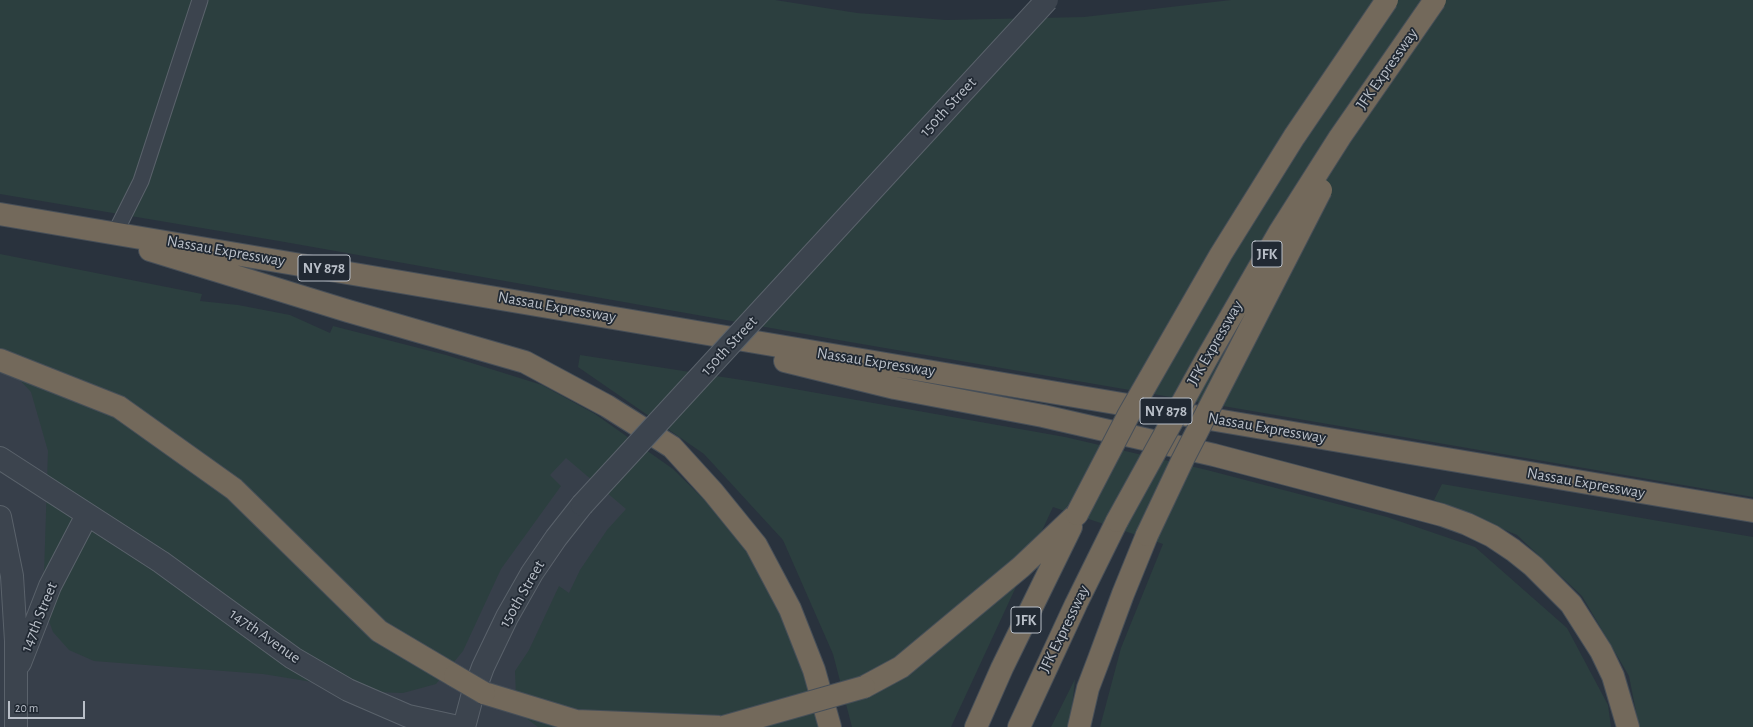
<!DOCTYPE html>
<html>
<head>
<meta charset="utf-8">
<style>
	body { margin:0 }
	#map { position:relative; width:1753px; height:727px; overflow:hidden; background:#29323d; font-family:"Alegreya Sans",sans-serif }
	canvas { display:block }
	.scale { position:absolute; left:8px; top:701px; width:77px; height:18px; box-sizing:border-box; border:2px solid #b9bfc8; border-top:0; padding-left:5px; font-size:12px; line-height:14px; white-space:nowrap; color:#b9bfc8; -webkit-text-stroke:3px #212933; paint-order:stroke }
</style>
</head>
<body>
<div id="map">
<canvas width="1753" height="727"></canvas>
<div class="scale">20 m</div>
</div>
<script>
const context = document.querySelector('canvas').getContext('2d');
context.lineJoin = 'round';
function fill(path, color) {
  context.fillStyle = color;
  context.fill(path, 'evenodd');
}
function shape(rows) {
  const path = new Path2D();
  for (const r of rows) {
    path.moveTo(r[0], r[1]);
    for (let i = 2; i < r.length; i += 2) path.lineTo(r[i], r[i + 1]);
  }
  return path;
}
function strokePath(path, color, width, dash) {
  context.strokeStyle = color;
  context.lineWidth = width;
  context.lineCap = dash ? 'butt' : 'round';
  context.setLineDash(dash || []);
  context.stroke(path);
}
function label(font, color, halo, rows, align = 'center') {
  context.font = font + ' "Alegreya Sans",sans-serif';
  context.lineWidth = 3.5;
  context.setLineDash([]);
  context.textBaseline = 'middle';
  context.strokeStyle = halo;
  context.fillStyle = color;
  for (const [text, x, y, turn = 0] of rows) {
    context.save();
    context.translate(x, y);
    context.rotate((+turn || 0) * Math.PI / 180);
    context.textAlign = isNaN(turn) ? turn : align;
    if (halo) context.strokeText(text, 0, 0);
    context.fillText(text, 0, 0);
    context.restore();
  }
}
fill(shape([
	[0,309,517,402,674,521,749,727,0,727]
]), '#373f4a');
fill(shape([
	[0,0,775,0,857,13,946,20,1084,17,1231,0,1753,0,1753,497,850,342,279,241,0,194],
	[0,254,202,294,200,301,238,305,290,315,330,333,333,326,446,355,542,385,595,414,673,469,738,533,783,611,811,683,821,727,538,727,526,718,516,696,515,671,529,650,559,586,569,593,580,570,607,530,626,509,566,458,550,475,561,486,501,569,463,651,436,684,403,693,374,692,263,674,94,661,69,650,53,632,43,605,48,451,31,392,0,359],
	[580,355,755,382,1065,437,1207,470,1387,517,1475,547,1567,628,1608,705,1611,727,1100,727,1121,648,1163,544,1053,507,951,727,852,727,833,654,783,540,704,454,578,367],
	[1442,484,1753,537,1753,727,1639,727,1629,676,1582,596,1517,535,1434,500],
	[1075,679,1070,727,1051,727]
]), '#2c3f3f');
const service = shape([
	[115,233,141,181,200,0]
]);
const minor = shape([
	[0,458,161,562,293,658,348,690,408,716,458,727],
	[0,517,12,576,16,641,16,727],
	[20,663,50,586,87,515],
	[464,727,472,697,483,667,507,617,532,573,556,538,582,505]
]);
const motorway = shape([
	[0,214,1753,511],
	[150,250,348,311,525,362,607,406,672,447,713,492,756,545,790,609,814,670,830,727],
	[0,360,119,407,234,489,379,631,455,676],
	[785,361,895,388,1043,416,1214,455,1412,507,1442,515,1467,524,1492,536,1513,550,1533,566,1571,604,1601,651,1613,676,1628,727],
	[864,687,901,667,1021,567,1077,514],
	[484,693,576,721,723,727],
	[976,727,1002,668,1071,527],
	[1019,727,1076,604,1117,521],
	[1079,727,1088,688,1099,659,1123,594,1147,535]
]);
strokePath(service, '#5a626b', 17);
strokePath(minor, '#5a626b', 24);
strokePath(motorway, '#474f58', 24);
strokePath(service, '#3c444e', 15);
strokePath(minor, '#3c444e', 22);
strokePath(motorway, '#73695b', 22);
const minorBridge = shape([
	[582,505,1047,0]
]);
const motorwayBridge = shape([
	[1077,514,1128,416,1221,254,1294,137,1387,0],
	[1117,521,1207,358,1279,233,1340,137,1435,0],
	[1147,535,1183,459,1321,190],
	[455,676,484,693],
	[723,727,864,687]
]);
strokePath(minorBridge, '#5a626b', 24, []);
strokePath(motorwayBridge, '#474f58', 24, []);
strokePath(minorBridge, '#3c444e', 22);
strokePath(motorwayBridge, '#73695b', 22);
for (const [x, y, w] of [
	[1267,254,30],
	[324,268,52],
	[1166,411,52],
	[1026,620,30]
]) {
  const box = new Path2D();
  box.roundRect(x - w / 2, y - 13, w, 26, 3);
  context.fillStyle = '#212933';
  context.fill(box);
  strokePath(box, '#b9bfc8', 1);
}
label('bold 15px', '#b9bfc8', null, [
	["JFK",1267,254],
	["NY 878",324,268],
	["NY 878",1166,411],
	["JFK",1026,620]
]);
label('16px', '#b9bfc8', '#212933', [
	["JFK Expressway",1387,69,-55],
	["150th Street",948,107,-47],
	["Nassau Expressway",226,251,10],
	["Nassau Expressway",557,307,10],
	["JFK Expressway",1215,343,-60],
	["150th Street",729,346,-47],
	["Nassau Expressway",876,362,9],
	["Nassau Expressway",1267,428,10],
	["Nassau Expressway",1586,483,10],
	["150th Street",522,594,-60],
	["147th Street",39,617,-68],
	["JFK Expressway",1064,629,-64],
	["147th Avenue",265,636,35]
]);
</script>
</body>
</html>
